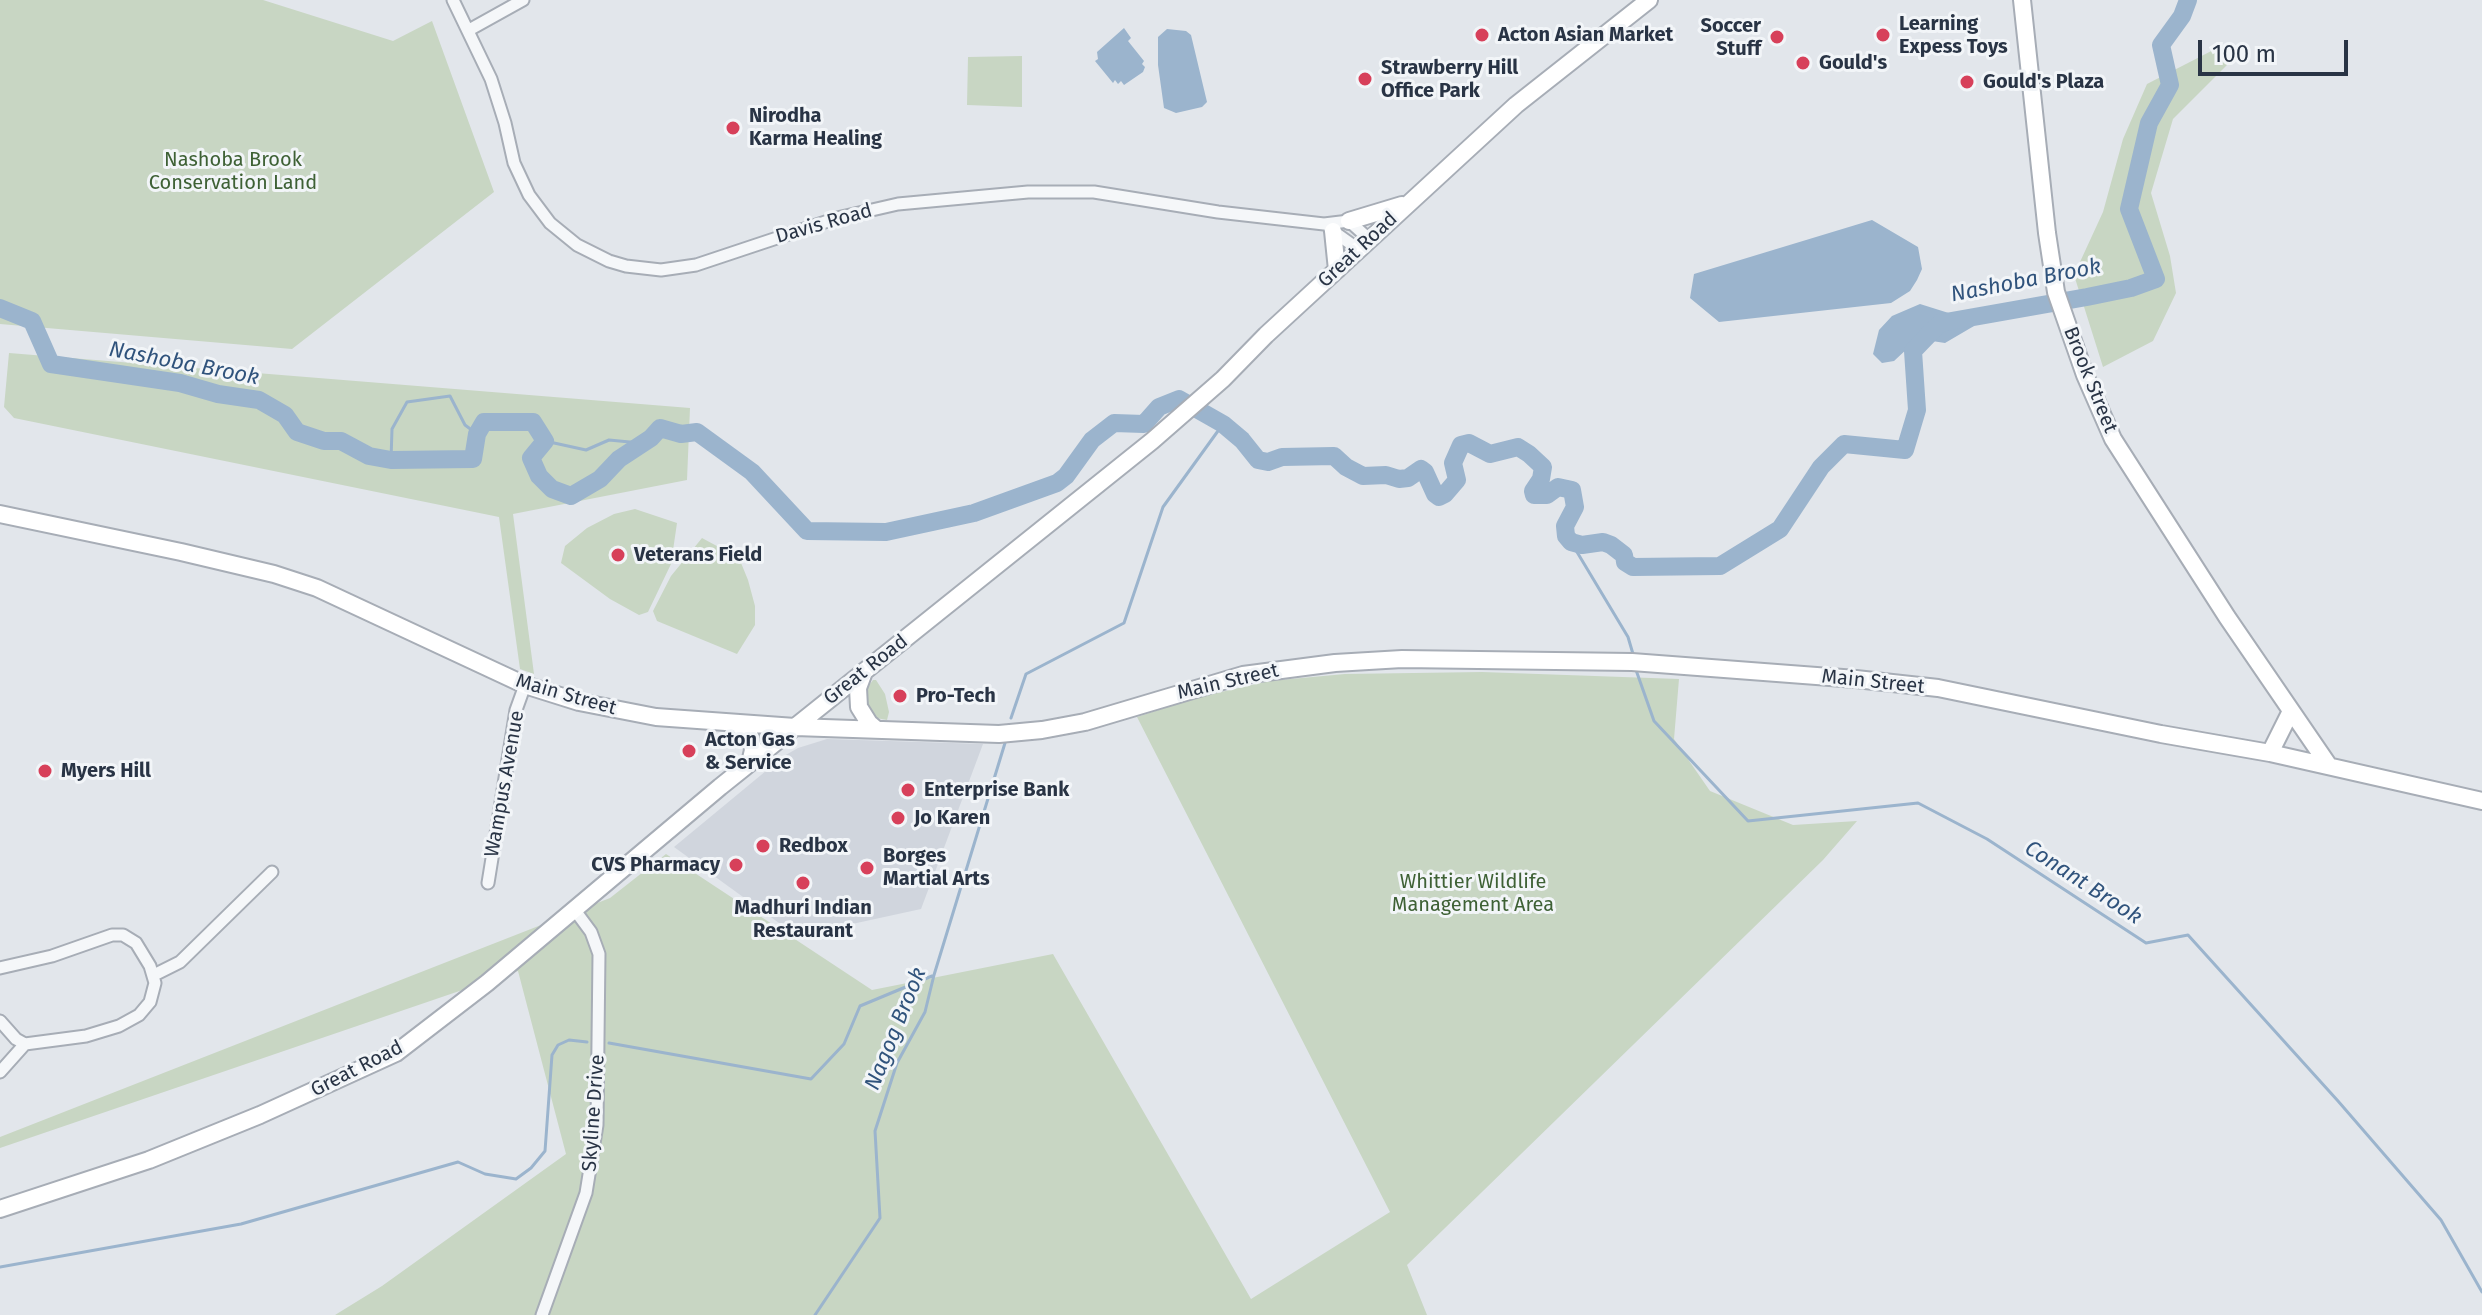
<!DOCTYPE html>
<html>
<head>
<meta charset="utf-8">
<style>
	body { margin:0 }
	#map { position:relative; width:2482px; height:1315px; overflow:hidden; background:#e2e6eb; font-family:"Fira Sans",sans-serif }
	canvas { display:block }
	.scale { position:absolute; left:2198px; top:40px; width:150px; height:36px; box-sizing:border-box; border:4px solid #293445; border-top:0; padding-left:10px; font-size:24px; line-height:28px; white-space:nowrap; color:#293445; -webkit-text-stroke:6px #f2f5f8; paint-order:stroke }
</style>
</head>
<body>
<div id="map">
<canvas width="2482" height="1315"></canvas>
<div class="scale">100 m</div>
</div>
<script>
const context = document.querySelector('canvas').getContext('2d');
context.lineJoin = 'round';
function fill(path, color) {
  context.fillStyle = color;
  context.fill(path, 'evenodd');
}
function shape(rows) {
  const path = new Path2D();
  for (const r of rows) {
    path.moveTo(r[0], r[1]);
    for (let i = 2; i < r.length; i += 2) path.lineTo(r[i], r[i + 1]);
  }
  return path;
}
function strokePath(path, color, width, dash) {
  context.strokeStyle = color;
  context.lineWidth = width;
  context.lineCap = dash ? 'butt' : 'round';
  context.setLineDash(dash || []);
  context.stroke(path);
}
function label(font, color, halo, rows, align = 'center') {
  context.font = font + ' "Fira Sans",sans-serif';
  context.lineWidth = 6;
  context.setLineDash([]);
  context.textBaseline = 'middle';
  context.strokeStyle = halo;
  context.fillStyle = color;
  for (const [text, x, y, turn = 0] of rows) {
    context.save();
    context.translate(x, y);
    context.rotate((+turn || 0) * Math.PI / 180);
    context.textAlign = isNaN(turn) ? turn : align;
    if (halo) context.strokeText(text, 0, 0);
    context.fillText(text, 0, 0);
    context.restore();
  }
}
fill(shape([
	[827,739,983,744,921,909,797,936,674,847,784,756,798,748]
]), '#d0d5dd');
fill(shape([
	[0,0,263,0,393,41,432,21,494,192,292,349,0,324],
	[2223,45,2228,64,2173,119,2151,193,2170,256,2176,293,2153,341,2103,367,2074,275,2103,212,2123,139,2147,84],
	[1022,56,1022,107,967,105,968,57],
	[9,353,690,408,687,480,513,514,534,674,520,669,499,517,14,418,4,407],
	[635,509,677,523,671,564,648,612,639,615,610,599,561,563,565,546,587,528,614,514],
	[702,538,739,558,748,580,755,606,755,625,737,654,657,621,653,611,671,576],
	[1482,672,1679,679,1674,739,1710,791,1793,825,1857,821,1823,860,1407,1265,1427,1315,335,1315,382,1286,566,1154,518,971,0,1148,0,1137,610,898,666,854,872,990,1053,954,1251,1299,1390,1212,1137,717,1195,698,1269,681,1345,674],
	[873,680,876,680,885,694,889,712,887,720,876,718,866,709,864,692]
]), '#c8d6c3');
fill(shape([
	[1124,28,1131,38,1128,41,1144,61,1142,64,1145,67,1143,72,1124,85,1121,81,1118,84,1115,80,1113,83,1095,61,1098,59,1097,52],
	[1167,29,1186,31,1191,35,1207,102,1202,107,1176,113,1164,108,1158,65,1158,37],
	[1872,220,1918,247,1922,269,1917,280,1910,291,1891,303,1719,322,1690,298,1694,274],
	[1920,304,1971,320,1974,326,1945,343,1932,341,1909,347,1894,361,1882,363,1873,354,1879,330,1892,316]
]), '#9bb4cd');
strokePath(shape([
	[545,441,586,450,609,440,640,443],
	[391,460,392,429,407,402,450,396,465,425,477,434],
	[1571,542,1628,637,1633,654],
	[1636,670,1654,721,1748,821,1918,803,1987,839,2146,943,2188,935,2338,1101,2441,1220,2482,1292],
	[1011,718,1026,674,1124,623,1163,507,1223,424],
	[609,1043,811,1079,844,1044,860,1006,932,976],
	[0,1267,241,1224,458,1162,485,1174,516,1179,531,1168,545,1151,552,1055,558,1045,569,1040,587,1042],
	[815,1315,880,1218,875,1131,897,1063,925,1012,934,975,1005,743]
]), '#9bb4cd', 3);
strokePath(shape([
	[0,308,32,321,51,364,180,383,218,394,259,400,285,415,297,432,324,441,341,441,369,456,391,460,473,459,477,434,484,422,533,422,545,441,531,458,539,476,552,489,571,496,600,479,619,459,651,438,660,428,681,434,697,432,752,472,807,531,886,532,974,513,1057,483,1066,476,1092,440,1114,423,1144,424,1159,407,1179,399,1223,424,1242,440,1258,460,1268,462,1282,457,1334,456,1346,467,1363,476,1386,475,1399,479,1408,478,1421,469,1425,472,1435,494,1439,497,1445,494,1457,480,1453,463,1461,445,1469,443,1490,454,1518,447,1529,454,1543,467,1541,479,1533,491,1534,495,1547,495,1558,487,1572,490,1575,507,1565,526,1566,536,1571,542,1582,545,1603,542,1611,545,1624,555,1625,562,1633,567,1720,566,1780,529,1821,467,1844,444,1905,450,1917,410,1913,351,1940,323,2087,297,2131,288,2156,279,2129,209,2149,123,2170,85,2161,45,2182,16,2188,0]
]), '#9bb4cd', 18);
const street = shape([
	[453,0,491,79,505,123,514,163,529,195,550,223,577,245,609,261,626,266,661,270,696,265,837,218,898,204,1028,192,1094,192,1218,212,1324,224,1349,221,1369,239],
	[469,30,523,0],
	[1330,229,1358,249],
	[488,883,516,710,525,685],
	[0,968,52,956,112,935,123,935,136,943,150,966,155,983,150,1002,139,1015,119,1026,86,1036,25,1044,16,1039,0,1021],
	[154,975,180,962,272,872],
	[0,1072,25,1044],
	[542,1315,586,1193,597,1125,599,954,591,932,574,909]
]);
const secondary = shape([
	[2022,0,2047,233,2056,292,2085,375,2113,439,2227,617,2329,766],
	[1349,221,1402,205],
	[1333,231,1337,270],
	[0,514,181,552,274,574,317,588,525,685,579,702,656,717,795,727,999,734,1042,730,1085,722,1243,675,1335,663,1402,659,1632,662,1856,679,1938,688,2161,734,2270,753,2482,801],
	[864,672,858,688,859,707,869,723,876,729],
	[738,724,751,738,753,750,750,763],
	[2270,753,2291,711],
	[0,1209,149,1160,260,1115,396,1053,487,983,720,787,1152,441,1223,379,1266,335,1516,105,1649,0]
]);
strokePath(street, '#a7adb6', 15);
strokePath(secondary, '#a7adb6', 20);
strokePath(street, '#f5f7f9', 11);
strokePath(secondary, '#fff', 16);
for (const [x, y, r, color] of [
	[1482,35,8,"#d7405a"],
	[1883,35,8,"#d7405a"],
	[1777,37,8,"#d7405a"],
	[1803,63,8,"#d7405a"],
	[1365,79,8,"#d7405a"],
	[1967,82,8,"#d7405a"],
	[733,128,8,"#d7405a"],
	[618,555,8,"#d7405a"],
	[900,696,8,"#d7405a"],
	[689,751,8,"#d7405a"],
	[45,771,8,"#d7405a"],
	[908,790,8,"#d7405a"],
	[898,818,8,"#d7405a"],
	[763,846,8,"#d7405a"],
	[736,865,8,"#d7405a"],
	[867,868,8,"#d7405a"],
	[803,883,8,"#d7405a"]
]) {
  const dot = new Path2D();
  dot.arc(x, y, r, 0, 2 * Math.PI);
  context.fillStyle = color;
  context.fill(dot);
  strokePath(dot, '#f2f5f8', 3);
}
label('bold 20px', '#293445', '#f2f5f8', [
	["Learning",1899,24],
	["Expess Toys",1899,47],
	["Soccer",1761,26,"right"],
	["Stuff",1761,49,"right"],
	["Acton Asian Market",1498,35],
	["Gould's",1819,63],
	["Strawberry Hill",1381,68],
	["Office Park",1381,91],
	["Gould's Plaza",1983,82],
	["Nirodha",749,116],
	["Karma Healing",749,139],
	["Veterans Field",634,555],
	["Pro-Tech",916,696],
	["Acton Gas",705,740],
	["& Service",705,763],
	["Myers Hill",61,771],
	["Enterprise Bank",924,790],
	["Jo Karen",914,818],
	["Redbox",779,846],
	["Borges",883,856],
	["Martial Arts",883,879],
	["CVS Pharmacy",720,865,"right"],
	["Madhuri Indian",803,908,"center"],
	["Restaurant",803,931,"center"]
], 'left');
label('20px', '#3e6135', '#f2f5f8', [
	["Nashoba Brook",233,160],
	["Conservation Land",233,183],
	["Whittier Wildlife",1473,882],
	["Management Area",1473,905]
]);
label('20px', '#293445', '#f2f5f8', [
	["Davis Road",824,224,-16],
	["Great Road",1358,250,-43],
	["Brook Street",2090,380,68],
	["Great Road",866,670,-38],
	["Main Street",1228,682,-13],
	["Main Street",1873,682,6],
	["Main Street",566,695,16],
	["Wampus Avenue",505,784,-80],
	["Great Road",357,1069,-27],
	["Skyline Drive",594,1113,-86]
]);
label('italic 22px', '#30537c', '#f2f5f8', [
	["Nashoba Brook",2026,281,-11],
	["Nashoba Brook",184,364,11],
	["Conant Brook",2083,883,33],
	["Nagog Brook",896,1029,-68]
]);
</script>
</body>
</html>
